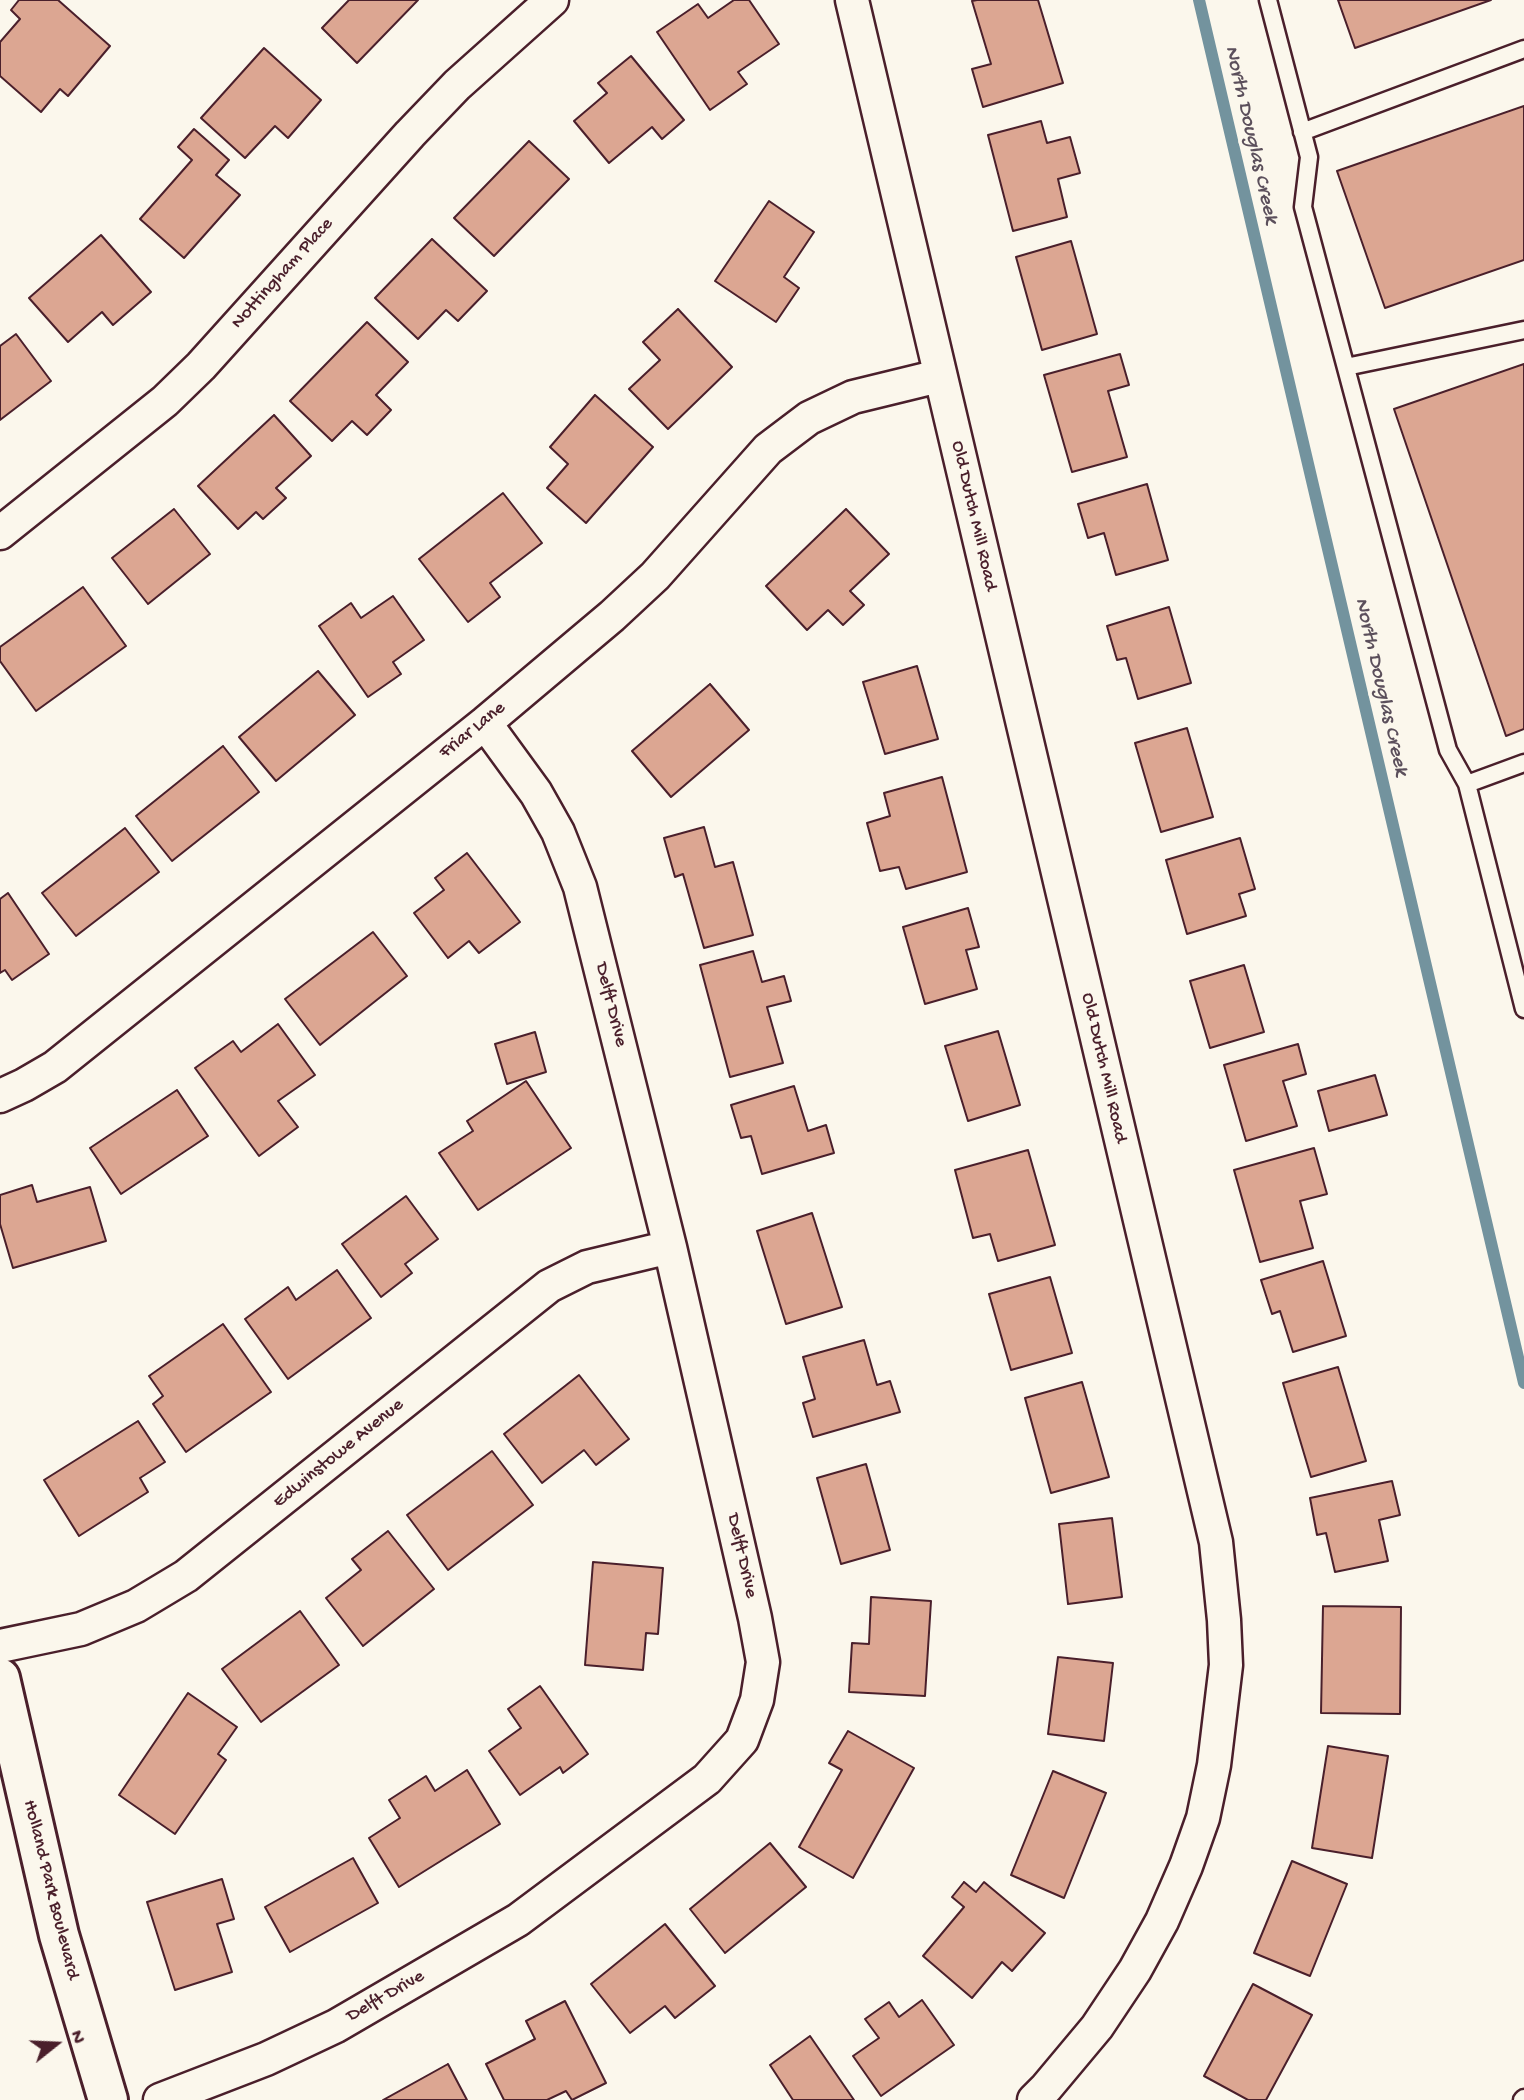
<!DOCTYPE html>
<html>
<head>
<meta charset="utf-8">
<style>
	body { margin:0 }
	#map { position:relative; width:1524px; height:2100px; overflow:hidden; background:#fbf7ec; font-family:"Gochi Hand",sans-serif }
	canvas { display:block }
	.north { position:absolute; left:21px; top:2009px; width:70px; height:70px; -webkit-text-stroke:5px #fbf7ec; paint-order:stroke; rotate:72deg; font-size:19px; font-weight:700; line-height:28px; text-align:center; color:#4a1f2b }
	.north::after { content:''; display:block; margin:auto; width:24px; height:32px; background:#4a1f2b; clip-path:polygon(50% 0,100% 100%,50% 72%,0 100%) }
</style>
</head>
<body>
<div id="map">
<canvas width="1524" height="2100"></canvas>
<div class="north">N</div>
</div>
<script>
const context = document.querySelector('canvas').getContext('2d');
context.lineJoin = 'round';
function shape(rows) {
  const path = new Path2D();
  for (const r of rows) {
    path.moveTo(r[0], r[1]);
    for (let i = 2; i < r.length; i += 2) path.lineTo(r[i], r[i + 1]);
  }
  return path;
}
function strokePath(path, color, width, dash) {
  context.strokeStyle = color;
  context.lineWidth = width;
  context.lineCap = dash ? 'butt' : 'round';
  context.setLineDash(dash || []);
  context.stroke(path);
}
function fill(path, color) {
  context.fillStyle = color;
  context.fill(path, 'evenodd');
}
function label(font, color, halo, rows, align = 'center') {
  context.font = font + ' "Gochi Hand",sans-serif';
  context.lineWidth = 7;
  context.setLineDash([]);
  context.textBaseline = 'middle';
  context.strokeStyle = halo;
  context.fillStyle = color;
  for (const [text, x, y, turn = 0] of rows) {
    context.save();
    context.translate(x, y);
    context.rotate((+turn || 0) * Math.PI / 180);
    context.textAlign = isNaN(turn) ? turn : align;
    if (halo) context.strokeText(text, 0, 0);
    context.fillText(text, 0, 0);
    context.restore();
  }
}
strokePath(shape([
	[1199,0,1524,1383]
]), '#73939e', 12);
const building = shape([
	[19,0,58,0,110,46,68,96,60,89,41,112,0,76,0,42,20,19,11,10,19,0],
	[349,0,418,0,357,63,322,28,349,0],
	[734,0,749,0,779,44,738,72,747,84,710,110,657,32,698,4,708,18,734,0],
	[977,0,1038,0,1063,83,983,107,972,69,991,64,972,1,977,0],
	[1338,0,1491,0,1355,48,1338,0],
	[264,48,321,100,288,138,275,126,245,158,201,118,264,48],
	[631,56,684,120,662,139,652,127,609,163,574,121,607,93,598,83,631,56],
	[1524,106,1524,260,1385,308,1337,171,1524,106],
	[1041,121,1047,143,1070,137,1080,173,1058,179,1067,217,1013,231,988,135,1041,121],
	[194,129,229,160,216,175,240,195,184,258,140,219,192,160,178,147,194,129],
	[529,141,569,179,494,256,454,218,529,141],
	[769,201,814,232,784,277,799,288,776,322,715,281,769,201],
	[101,235,151,292,113,325,102,312,68,342,29,298,101,235],
	[432,239,487,291,458,321,446,310,418,339,375,298,432,239],
	[1071,241,1097,334,1042,350,1016,257,1071,241],
	[678,309,732,367,668,429,629,389,660,360,643,342,678,309],
	[367,322,408,362,376,395,391,410,367,435,352,421,332,441,290,401,367,322],
	[16,334,51,381,0,420,0,346,16,334],
	[1120,354,1129,385,1108,391,1127,457,1072,472,1044,375,1120,354],
	[1524,364,1524,729,1506,736,1394,409,1524,364],
	[595,395,653,447,586,523,547,488,568,464,550,447,595,395],
	[274,415,311,456,276,488,286,498,263,519,256,512,238,529,198,486,274,415],
	[1147,484,1168,560,1116,575,1104,533,1088,538,1078,504,1147,484],
	[503,493,542,543,490,583,500,597,468,622,419,559,503,493],
	[174,509,210,554,148,604,112,558,174,509],
	[846,509,889,554,850,591,864,605,843,625,828,610,807,630,766,586,846,509],
	[83,587,126,646,36,711,0,661,0,647,83,587],
	[393,596,424,640,393,662,401,674,368,697,319,626,351,603,361,618,393,596],
	[1169,607,1191,683,1138,699,1126,658,1117,660,1107,626,1169,607],
	[917,666,938,739,885,754,863,682,917,666],
	[318,671,355,715,276,781,239,737,318,671],
	[710,684,749,730,671,797,632,751,710,684],
	[1187,728,1213,817,1161,832,1135,743,1187,728],
	[223,746,259,792,172,861,136,816,223,746],
	[942,777,967,872,906,889,899,867,880,871,867,823,890,816,884,793,942,777],
	[704,827,715,867,733,862,753,935,704,948,683,874,675,877,664,838,704,827],
	[125,828,159,872,76,936,42,893,125,828],
	[1240,838,1255,889,1239,894,1246,916,1187,934,1166,860,1240,838],
	[467,853,520,922,479,953,469,941,448,958,414,913,444,890,435,878,467,853],
	[8,893,49,954,12,980,5,970,0,973,0,899,8,893],
	[968,908,979,947,966,950,977,989,925,1004,903,927,968,908],
	[373,932,407,976,320,1045,285,999,373,932],
	[753,951,762,982,784,976,791,1001,767,1007,783,1063,730,1077,700,965,753,951],
	[1244,965,1264,1032,1210,1048,1190,981,1244,965],
	[278,1024,315,1075,278,1101,298,1127,259,1156,195,1068,233,1041,241,1052,278,1024],
	[998,1031,1020,1105,968,1121,945,1046,998,1031],
	[535,1032,546,1072,507,1084,495,1044,535,1032],
	[1298,1044,1306,1074,1283,1081,1297,1126,1246,1141,1224,1065,1298,1044],
	[1375,1075,1387,1115,1329,1131,1318,1091,1375,1075],
	[526,1081,571,1148,478,1210,439,1153,473,1131,467,1121,526,1081],
	[794,1086,808,1131,826,1125,834,1153,762,1174,751,1136,741,1138,731,1105,794,1086],
	[177,1090,208,1136,121,1194,90,1148,177,1090],
	[1314,1148,1327,1194,1300,1201,1313,1248,1260,1262,1234,1170,1314,1148],
	[1028,1150,1055,1245,998,1261,990,1234,973,1238,955,1170,1028,1150],
	[32,1185,37,1202,90,1187,106,1241,13,1268,0,1224,0,1195,32,1185],
	[406,1196,438,1239,405,1264,412,1273,381,1297,342,1244,406,1196],
	[812,1213,842,1307,786,1324,757,1231,812,1213],
	[1323,1261,1346,1336,1293,1352,1280,1311,1272,1314,1261,1280,1323,1261],
	[337,1270,371,1318,288,1379,245,1319,288,1287,296,1300,337,1270],
	[1050,1277,1072,1353,1011,1370,989,1294,1050,1277],
	[223,1324,271,1392,186,1452,153,1404,163,1396,149,1376,223,1324],
	[864,1340,877,1385,890,1381,900,1412,813,1437,803,1403,815,1399,803,1357,864,1340],
	[1338,1367,1366,1461,1311,1477,1283,1383,1338,1367],
	[579,1375,629,1439,596,1465,584,1450,542,1483,504,1434,579,1375],
	[1082,1382,1109,1477,1051,1493,1025,1398,1082,1382],
	[138,1421,165,1462,140,1478,148,1492,79,1536,44,1480,138,1421],
	[492,1451,533,1505,448,1570,407,1515,492,1451],
	[866,1464,890,1550,841,1564,817,1478,866,1464],
	[1392,1481,1400,1515,1379,1520,1388,1561,1335,1572,1326,1533,1317,1535,1310,1498,1392,1481],
	[1112,1518,1122,1597,1068,1604,1059,1524,1112,1518],
	[388,1531,434,1589,363,1646,326,1598,361,1570,352,1559,388,1531],
	[593,1562,663,1568,658,1634,646,1633,643,1670,585,1665,593,1562],
	[871,1597,931,1601,925,1696,849,1692,852,1643,869,1644,871,1597],
	[1323,1606,1401,1607,1400,1714,1321,1713,1323,1606],
	[300,1611,339,1665,261,1722,222,1669,300,1611],
	[1058,1657,1113,1663,1104,1741,1048,1734,1058,1657],
	[540,1686,588,1754,563,1773,560,1767,520,1795,489,1751,521,1728,508,1709,540,1686],
	[188,1693,237,1727,218,1754,226,1760,175,1834,119,1795,188,1693],
	[848,1731,914,1768,853,1878,799,1847,842,1770,829,1763,848,1731],
	[1328,1746,1388,1756,1372,1858,1312,1848,1328,1746],
	[467,1770,500,1824,399,1887,369,1838,400,1818,389,1800,426,1776,435,1791,467,1770],
	[1053,1771,1106,1793,1064,1898,1011,1875,1053,1771],
	[770,1843,806,1887,725,1953,690,1909,770,1843],
	[353,1858,378,1903,290,1952,265,1907,353,1858],
	[1292,1861,1347,1884,1310,1976,1254,1953,1292,1861],
	[222,1879,234,1919,217,1924,232,1972,175,1990,147,1902,222,1879],
	[964,1882,976,1892,984,1882,1045,1933,1012,1971,1002,1962,972,1998,923,1956,964,1907,952,1897,964,1882],
	[665,1924,715,1986,675,2018,665,2006,630,2033,591,1984,665,1924],
	[1253,1984,1312,2015,1266,2100,1248,2100,1204,2076,1253,1984],
	[922,2000,954,2045,881,2096,853,2056,879,2038,865,2019,889,2002,899,2017,922,2000],
	[565,2001,606,2083,572,2100,566,2091,547,2100,504,2100,486,2064,535,2039,526,2021,565,2001],
	[810,2036,854,2100,793,2100,770,2065,810,2036],
	[448,2064,467,2100,383,2100,448,2064]
]);
fill(building, '#dca692');
strokePath(building, '#4a1f2b', 2);
const service = shape([
	[1268,0,1309,157,1303,207,1448,750,1467,784,1524,763],
	[1302,132,1524,49],
	[1346,367,1524,330],
	[1467,784,1524,1009],
	[1522,2100,1524,2098]
]);
const minor = shape([
	[852,0,1216,1542,1224,1620,1226,1665,1214,1765,1203,1818,1186,1866,1162,1921,1135,1970,1097,2027,1046,2088,1034,2100],
	[0,533,165,401,201,366,410,134,457,85,552,0],
	[0,1096,24,1085,55,1067,485,723,612,616,655,576,768,449,809,418,853,397,939,376],
	[0,1646,81,1629,136,1606,186,1576,549,1286,587,1267,670,1247],
	[160,2100,266,2059,336,2026,518,1920,707,1779,742,1740,757,1700,763,1662,755,1618,670,1247,580,887,558,832,536,793,485,723]
]);
const tertiary = shape([
	[0,1678,59,1935,108,2100]
]);
strokePath(service, '#4a1f2b', 21);
strokePath(minor, '#4a1f2b', 37);
strokePath(tertiary, '#4a1f2b', 44);
strokePath(service, '#fbf7ec', 16);
strokePath(minor, '#fbf7ec', 32);
strokePath(tertiary, '#fbf7ec', 38);
label('19px', '#4a1f2b', '#fbf7ec', [
	["Nottingham Place",283,274,-48],
	["Old Dutch Mill Road",973,516,77],
	["Friar Lane",473,731,-39],
	["Delft Drive",610,1005,76],
	["Old Dutch Mill Road",1103,1068,77],
	["Edwinstowe Avenue",339,1454,-39],
	["Delft Drive",741,1556,77],
	["Holland Park Boulevard",50,1890,76],
	["Delft Drive",386,1997,-30]
]);
label('italic 21px', '#5b4f5b', '#fbf7ec', [
	["North Douglas Creek",1250,135,77],
	["North Douglas Creek",1380,687,77]
]);
</script>
</body>
</html>
